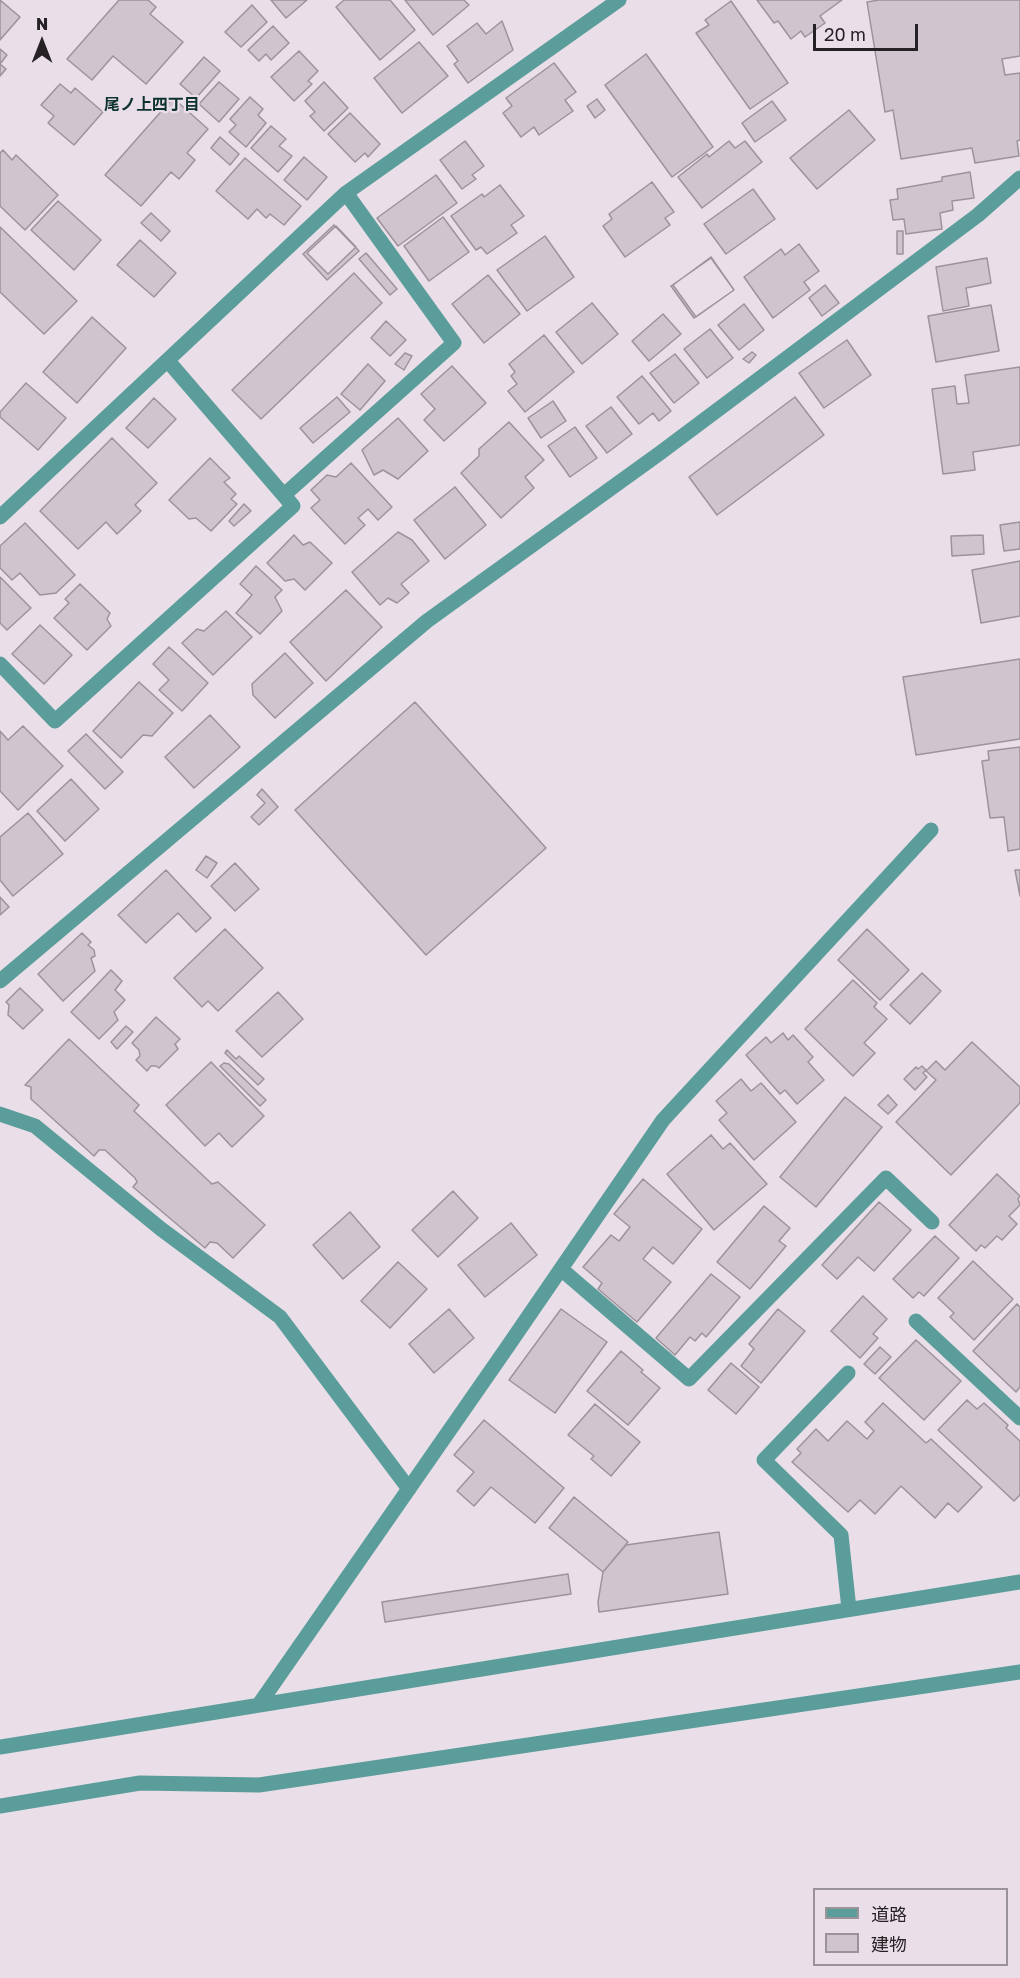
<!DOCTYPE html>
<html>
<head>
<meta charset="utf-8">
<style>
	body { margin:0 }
	#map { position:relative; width:1020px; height:1978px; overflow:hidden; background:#eadfe8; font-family:"Golos Text","Noto Sans JP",sans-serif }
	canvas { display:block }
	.legend { position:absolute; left:813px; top:1888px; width:195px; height:78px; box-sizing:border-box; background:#eadfe8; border:2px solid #9b939a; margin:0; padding:8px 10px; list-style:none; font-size:18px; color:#252124 }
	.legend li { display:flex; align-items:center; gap:12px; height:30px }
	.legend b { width:30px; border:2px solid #9b939a }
	.north { position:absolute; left:12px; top:12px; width:60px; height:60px; -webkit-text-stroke:4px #eadfe8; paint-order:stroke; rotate:0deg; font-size:16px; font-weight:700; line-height:24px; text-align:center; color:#252124 }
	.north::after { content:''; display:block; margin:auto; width:21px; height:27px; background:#252124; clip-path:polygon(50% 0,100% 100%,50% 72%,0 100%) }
	.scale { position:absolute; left:813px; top:24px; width:105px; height:27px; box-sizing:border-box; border:3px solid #252124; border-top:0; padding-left:8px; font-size:18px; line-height:21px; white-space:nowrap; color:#252124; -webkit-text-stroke:4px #eadfe8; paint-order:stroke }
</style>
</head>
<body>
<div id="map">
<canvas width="1020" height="1978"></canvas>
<ul class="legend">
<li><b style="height:8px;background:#5a9d9b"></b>道路</li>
<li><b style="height:16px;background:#d0c5ce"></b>建物</li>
</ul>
<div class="north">N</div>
<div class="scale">20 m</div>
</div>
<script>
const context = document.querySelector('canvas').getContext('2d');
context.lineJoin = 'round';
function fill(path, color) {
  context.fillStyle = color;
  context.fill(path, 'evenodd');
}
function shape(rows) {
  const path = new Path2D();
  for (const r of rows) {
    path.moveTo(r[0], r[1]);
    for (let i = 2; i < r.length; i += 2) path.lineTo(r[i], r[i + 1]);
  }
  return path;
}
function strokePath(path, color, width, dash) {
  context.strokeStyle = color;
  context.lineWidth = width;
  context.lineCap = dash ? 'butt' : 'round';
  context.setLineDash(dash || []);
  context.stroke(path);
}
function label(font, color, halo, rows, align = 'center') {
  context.font = font + ' "Golos Text","Noto Sans JP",sans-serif';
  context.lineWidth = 4.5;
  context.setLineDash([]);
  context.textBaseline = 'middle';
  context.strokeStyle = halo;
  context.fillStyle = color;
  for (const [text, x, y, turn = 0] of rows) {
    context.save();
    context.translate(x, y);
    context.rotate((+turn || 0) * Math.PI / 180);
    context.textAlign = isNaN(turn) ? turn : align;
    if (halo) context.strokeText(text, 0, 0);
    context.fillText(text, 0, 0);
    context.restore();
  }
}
const building = shape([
	[0,0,20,17,0,40,0,0],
	[119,0,148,0,156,7,150,14,183,42,146,84,113,56,92,80,67,59,119,0],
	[271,0,307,0,286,18,271,0],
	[344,0,390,0,415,30,380,60,336,7,344,0],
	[405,0,464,0,469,5,433,35,405,0],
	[757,0,842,0,820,16,825,23,805,37,801,31,791,39,778,21,774,23,757,0],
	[879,0,1020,0,1020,56,1002,59,1005,75,1020,73,1020,140,1017,141,1019,156,975,163,972,148,901,159,893,110,885,112,867,2,879,0],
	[731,1,788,83,750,109,696,33,709,25,705,20,731,1],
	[252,5,267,22,241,47,225,32,252,5],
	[502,21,513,50,468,83,454,64,458,61,447,46,477,23,486,34,502,21],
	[273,26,289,43,271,60,266,54,259,61,248,50,273,26],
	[419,42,448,76,402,113,374,78,419,42],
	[0,49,7,55,0,64,6,69,0,76,0,49],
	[299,51,318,71,308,81,312,84,294,101,271,77,299,51],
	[646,54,713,147,672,177,605,85,646,54],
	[204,57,220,71,196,98,180,84,204,57],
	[554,63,576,92,565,100,573,111,539,135,534,127,521,137,503,113,512,106,506,98,554,63],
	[219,82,239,99,219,122,199,104,219,82],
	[324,82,348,108,324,131,310,116,315,112,305,101,324,82],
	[60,84,71,93,75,88,103,112,74,145,48,123,54,116,41,105,60,84],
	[250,97,263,109,258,115,266,123,246,147,229,132,236,125,230,119,250,97],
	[173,98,208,129,187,153,195,160,179,179,171,172,141,206,105,175,173,98],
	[597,99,605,110,595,118,587,106,597,99],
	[772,101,786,120,755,142,742,123,772,101],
	[849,110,875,140,817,189,790,158,849,110],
	[350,113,380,144,368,157,365,153,355,162,328,134,350,113],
	[271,126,286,139,279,146,292,156,278,172,251,148,271,126],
	[220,137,239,154,230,165,211,148,220,137],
	[465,141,484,166,472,175,476,179,462,189,440,160,465,141],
	[729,141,735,148,745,141,762,162,702,208,678,177,707,154,709,157,729,141],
	[3,150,12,160,16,155,58,195,25,230,0,206,0,153,3,150],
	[304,157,327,177,307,200,284,180,304,157],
	[245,158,301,206,284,225,270,214,266,218,257,209,248,219,216,191,245,158],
	[970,172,974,198,952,201,953,210,940,213,942,229,906,234,904,219,893,220,890,200,898,199,897,189,942,181,942,177,970,172],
	[436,175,457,203,398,246,377,218,436,175],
	[652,182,674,212,665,218,670,225,625,257,603,226,612,219,609,214,652,182],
	[500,185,524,216,511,225,517,233,487,254,481,247,476,250,451,216,482,194,484,197,500,185],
	[753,189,775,219,726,254,704,224,753,189],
	[58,201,101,240,74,270,31,230,58,201],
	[151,213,170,231,161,241,141,223,151,213],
	[443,217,469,252,429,281,404,246,443,217],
	[334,225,359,251,327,280,303,254,334,225],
	[336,226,356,247,328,274,307,253,336,226],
	[0,227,77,301,44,334,0,292,0,227],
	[897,231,903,231,903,254,897,254,897,231],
	[545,236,574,277,527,311,497,270,545,236],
	[140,240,176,273,154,297,117,265,140,240],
	[799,244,819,271,804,282,810,290,773,318,744,277,781,249,785,255,799,244],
	[366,253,397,289,390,295,359,259,366,253],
	[711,257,734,290,696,317,673,285,711,257],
	[711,258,734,290,694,318,671,286,711,258],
	[987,258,991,283,966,288,969,306,943,311,936,267,987,258],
	[354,273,382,303,261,419,232,390,354,273],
	[488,275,520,314,484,343,452,304,488,275],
	[825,285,839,303,822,316,809,298,825,285],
	[592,303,618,334,582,364,556,332,592,303],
	[744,304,764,330,739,350,718,325,744,304],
	[991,305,999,351,936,362,928,316,991,305],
	[663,314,681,334,649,361,632,341,663,314],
	[92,317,126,348,77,403,43,372,92,317],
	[386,321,406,340,390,356,371,338,386,321],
	[710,329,733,358,707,378,684,349,710,329],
	[544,335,574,372,525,412,508,391,517,384,511,376,515,372,509,364,544,335],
	[847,340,871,375,824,408,799,373,847,340],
	[752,352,756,355,749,363,743,359,752,352],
	[405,353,412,356,404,370,395,364,405,353],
	[675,354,699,383,674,403,650,373,675,354],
	[368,364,385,381,360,410,341,394,368,364],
	[452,366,486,403,444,441,424,420,435,409,421,394,452,366],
	[1020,367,1020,445,973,452,975,470,943,474,932,389,955,386,957,404,969,403,965,375,1020,367],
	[642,376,671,411,659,421,653,413,639,424,617,397,642,376],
	[26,383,66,418,38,450,0,417,0,412,26,383],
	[337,397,350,412,313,443,300,428,337,397],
	[795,397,824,435,717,515,689,477,795,397],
	[154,398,176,419,148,448,126,428,154,398],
	[553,401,566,421,541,438,528,418,553,401],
	[611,407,632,434,607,453,586,426,611,407],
	[398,418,428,451,398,479,383,470,374,475,362,450,398,418],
	[509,422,544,460,525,477,534,488,501,518,461,473,479,456,479,449,509,422],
	[575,427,597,458,570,477,548,446,575,427],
	[112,438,157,483,135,505,141,511,117,534,106,522,78,549,40,511,112,438],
	[210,458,230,478,224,482,236,494,231,499,237,504,211,531,196,518,189,519,169,500,210,458],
	[351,463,392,507,378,520,368,509,358,518,365,525,345,544,311,508,320,500,311,490,327,475,336,477,351,463],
	[455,487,486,525,445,559,414,520,455,487],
	[244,504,251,511,234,526,229,521,244,504],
	[1020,522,1020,549,1004,551,1000,525,1020,522],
	[25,523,75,575,56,593,40,595,20,573,12,580,0,568,0,546,25,523],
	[398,532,412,540,429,561,401,584,409,593,397,603,388,598,380,605,352,572,398,532],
	[294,535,303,545,310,542,332,563,305,590,294,579,285,581,267,563,294,535],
	[983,535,984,554,952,556,951,536,983,535],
	[1020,561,1020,616,981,623,972,570,1020,561],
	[256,566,282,590,275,597,282,611,260,634,236,613,252,595,240,584,256,566],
	[0,577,31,608,7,630,0,623,0,577],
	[80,584,110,613,107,619,111,626,87,650,54,618,69,603,65,599,80,584],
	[346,590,382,627,326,681,290,642,346,590],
	[226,611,252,637,213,675,182,643,197,629,204,631,226,611],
	[40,625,72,655,44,684,12,654,40,625],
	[169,647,208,683,182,711,159,690,169,680,153,664,169,647],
	[285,653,313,683,275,718,253,695,252,684,285,653],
	[1020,659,1020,739,916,755,903,677,1020,659],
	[139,682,173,713,152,736,143,735,121,758,93,731,139,682],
	[415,702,546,848,426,955,295,810,415,702],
	[210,715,240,747,194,788,165,757,210,715],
	[23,726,63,766,18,810,0,791,0,731,8,740,23,726],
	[86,734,123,772,105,789,68,751,86,734],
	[1020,747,1020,849,1008,851,1004,817,990,818,982,761,989,760,988,751,1020,747],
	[71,779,99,809,65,841,37,811,71,779],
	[262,789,278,807,259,825,251,817,265,803,257,795,262,789],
	[28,813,63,854,13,896,0,880,0,837,28,813],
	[206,856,217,863,207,878,196,870,206,856],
	[235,863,259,889,235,911,211,886,235,863],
	[166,870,211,918,196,932,178,913,146,943,118,915,166,870],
	[1015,870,1020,870,1020,896,1015,870],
	[0,897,9,907,0,915,0,897],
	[225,929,263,968,218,1011,208,1001,202,1007,174,978,225,929],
	[867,929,909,970,880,1000,838,960,867,929],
	[82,933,91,942,88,945,94,950,95,956,91,958,95,971,63,1001,38,974,82,933],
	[111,970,122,981,115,990,125,1000,114,1012,118,1020,99,1039,71,1012,111,970],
	[922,973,941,991,910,1024,890,1005,922,973],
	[853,980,877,1003,874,1007,887,1019,864,1043,875,1053,853,1076,805,1029,853,980],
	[20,988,43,1010,23,1029,8,1015,9,1005,6,1002,20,988],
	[278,992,303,1019,262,1057,236,1031,278,992],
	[156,1017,180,1039,175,1044,178,1049,159,1068,156,1066,151,1066,147,1071,136,1060,140,1056,139,1050,132,1043,156,1017],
	[126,1026,133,1032,117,1049,111,1042,126,1026],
	[783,1033,788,1040,793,1035,813,1057,808,1062,824,1080,797,1104,785,1090,780,1094,746,1055,766,1037,771,1043,783,1033],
	[69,1039,139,1105,134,1111,212,1184,218,1182,265,1225,233,1258,217,1243,210,1242,205,1248,133,1187,137,1182,135,1178,105,1150,99,1150,94,1156,31,1099,31,1087,25,1085,69,1039],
	[972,1042,1020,1087,1020,1103,951,1175,896,1122,936,1080,926,1071,936,1061,945,1070,972,1042],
	[227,1050,236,1059,239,1056,264,1079,258,1085,225,1053,227,1050],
	[211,1062,264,1116,232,1147,219,1133,205,1146,166,1105,211,1062],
	[224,1063,229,1064,266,1100,260,1106,220,1066,224,1063],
	[922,1066,926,1070,923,1073,927,1077,915,1090,904,1079,916,1067,918,1069,922,1066],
	[741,1079,751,1091,761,1083,796,1122,754,1160,719,1120,727,1113,716,1101,741,1079],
	[888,1095,897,1105,888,1114,878,1105,888,1095],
	[845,1097,882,1127,816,1207,780,1177,845,1097],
	[711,1135,723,1149,730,1143,767,1184,714,1230,667,1174,711,1135],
	[997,1174,1020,1196,1018,1199,1020,1205,1009,1216,1017,1224,1002,1240,997,1236,985,1248,981,1245,976,1251,949,1225,997,1174],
	[643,1179,702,1229,673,1264,653,1247,643,1259,671,1282,637,1322,598,1289,602,1283,583,1267,611,1235,619,1241,630,1227,614,1214,643,1179],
	[453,1191,478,1218,438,1257,412,1230,453,1191],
	[879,1202,911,1230,874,1271,858,1257,837,1279,822,1265,879,1202],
	[764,1206,790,1228,779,1241,786,1246,750,1289,717,1262,764,1206],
	[350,1212,380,1247,343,1279,313,1245,350,1212],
	[511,1223,537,1255,485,1297,458,1265,511,1223],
	[935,1236,959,1258,924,1296,919,1292,913,1298,893,1279,935,1236],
	[973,1261,1013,1299,974,1340,950,1317,954,1313,938,1298,973,1261],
	[398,1262,427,1289,390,1328,361,1301,398,1262],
	[711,1274,740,1297,706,1337,702,1333,695,1341,690,1337,675,1355,656,1338,711,1274],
	[863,1296,887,1319,873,1334,878,1338,860,1358,831,1331,863,1296],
	[1017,1304,1020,1307,1020,1387,1016,1392,973,1351,1017,1304],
	[449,1309,474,1338,434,1373,409,1344,449,1309],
	[561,1309,607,1342,555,1413,509,1380,561,1309],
	[778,1309,805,1331,761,1383,741,1366,754,1349,749,1344,778,1309],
	[916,1340,961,1381,924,1420,879,1378,916,1340],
	[880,1347,891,1357,875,1374,864,1364,880,1347],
	[621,1351,643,1370,641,1372,660,1388,628,1425,587,1391,621,1351],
	[731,1363,759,1387,736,1414,708,1390,731,1363],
	[967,1400,977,1409,984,1403,1008,1425,1006,1428,1020,1441,1020,1495,1014,1501,938,1430,967,1400],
	[883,1403,926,1443,931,1439,982,1487,958,1512,948,1503,935,1518,901,1486,875,1514,860,1500,848,1512,792,1462,801,1453,797,1449,816,1429,828,1441,847,1421,867,1439,874,1431,865,1422,883,1403],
	[595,1404,640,1442,611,1476,591,1459,594,1456,568,1435,595,1404],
	[484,1420,564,1488,535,1523,491,1487,474,1506,457,1491,474,1472,454,1455,484,1420],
	[574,1497,628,1542,603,1572,549,1528,574,1497],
	[719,1532,728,1594,599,1612,598,1602,603,1572,626,1545,719,1532],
	[568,1574,571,1594,385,1622,382,1602,568,1574]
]);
fill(building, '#d0c5ce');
strokePath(building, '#9d939b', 1.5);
strokePath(shape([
	[284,495,454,343,346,193],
	[0,517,346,193,619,0],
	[0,664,55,721,293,506,168,361],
	[0,981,427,621,660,453,978,215,1020,178],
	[0,1114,35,1126,161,1229,280,1317,409,1489],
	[561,1269,689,1379,886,1178,932,1222],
	[916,1321,1020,1418],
	[848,1373,764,1460,841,1535,849,1609],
	[260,1703,506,1349,663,1120,931,830],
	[0,1747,1020,1582],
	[0,1806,140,1783,259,1785,1020,1672]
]), '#5a9d9b', 15);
label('bold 16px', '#0e3230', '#eadfe8', [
	["尾ノ上四丁目",152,105]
]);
</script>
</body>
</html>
